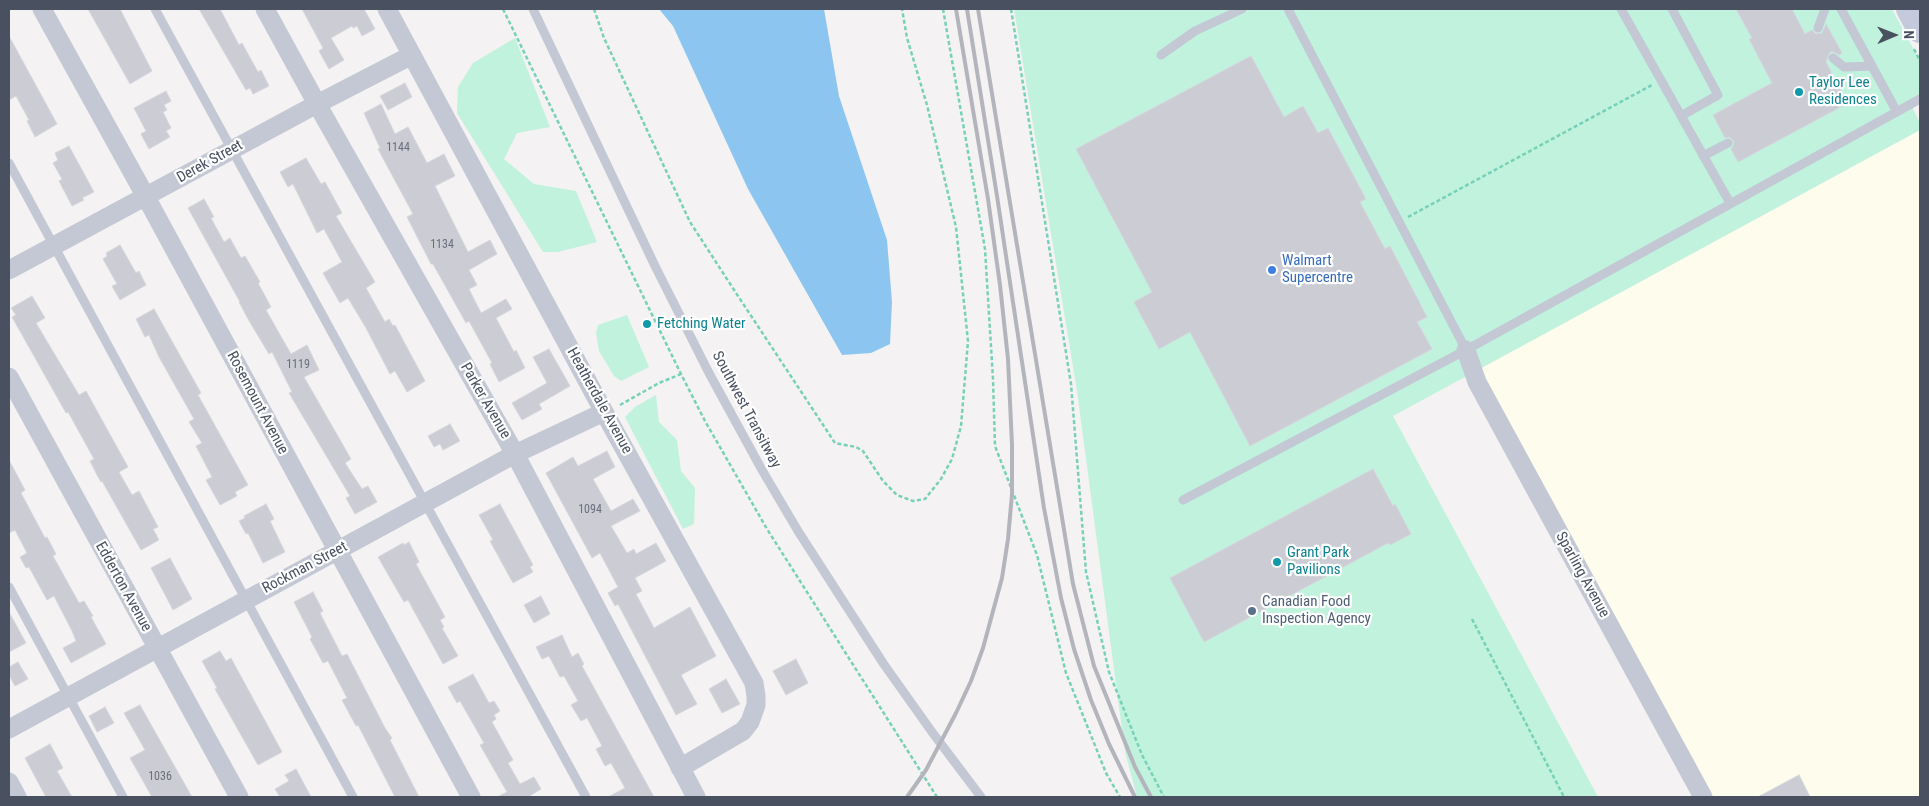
<!DOCTYPE html>
<html>
<head>
<meta charset="utf-8">
<style>
	body { margin:0 }
	#map { position:relative; width:1929px; height:806px; overflow:hidden; background:#f4f2f2; font-family:"Roboto Condensed",sans-serif }
	canvas { display:block }
	.frame { position:absolute; inset:0; border:10px solid #495060; pointer-events:none }
	.north { position:absolute; left:1869px; top:10px; width:50px; height:50px; -webkit-text-stroke:4px #fff; paint-order:stroke; rotate:89deg; font-size:14px; font-weight:700; line-height:20px; text-align:center; color:#495060 }
	.north::after { content:''; display:block; margin:auto; width:18px; height:22px; background:#495060; clip-path:polygon(50% 0,100% 100%,50% 72%,0 100%) }
</style>
</head>
<body>
<div id="map">
<canvas width="1929" height="806"></canvas>
<div class="frame"></div>
<div class="north">N</div>
</div>
<script>
const context = document.querySelector('canvas').getContext('2d');
context.lineJoin = 'round';
function fill(path, color) {
  context.fillStyle = color;
  context.fill(path, 'evenodd');
}
function shape(rows) {
  const path = new Path2D();
  for (const r of rows) {
    path.moveTo(r[0], r[1]);
    for (let i = 2; i < r.length; i += 2) path.lineTo(r[i], r[i + 1]);
  }
  return path;
}
function strokePath(path, color, width, dash) {
  context.strokeStyle = color;
  context.lineWidth = width;
  context.lineCap = dash ? 'butt' : 'round';
  context.setLineDash(dash || []);
  context.stroke(path);
}
function label(font, color, halo, rows, align = 'center') {
  context.font = font + ' "Roboto Condensed",sans-serif';
  context.lineWidth = 4.5;
  context.setLineDash([]);
  context.textBaseline = 'middle';
  context.strokeStyle = halo;
  context.fillStyle = color;
  for (const [text, x, y, turn = 0] of rows) {
    context.save();
    context.translate(x, y);
    context.rotate((+turn || 0) * Math.PI / 180);
    context.textAlign = isNaN(turn) ? turn : align;
    if (halo) context.strokeText(text, 0, 0);
    context.fillText(text, 0, 0);
    context.restore();
  }
}
fill(shape([
	[1920,130,1920,797,1703,797,1472,373]
]), '#fdfced');
fill(shape([
	[1014,9,1892,9,1920,61,1920,100,1911,105,1920,123,1920,130,1393,416,1598,797,1137,797,1125,752,1077,391],
	[515,38,550,127,517,133,504,159,534,184,576,191,597,242,558,252,543,252,457,113,458,87,473,63],
	[627,315,649,367,621,381,614,376,599,351,596,333,598,325],
	[656,395,659,422,677,440,681,471,695,488,694,524,683,529,625,417,635,407]
]), '#c0f2de');
fill(shape([
	[659,9,824,9,839,96,887,240,892,302,890,344,871,353,842,355,748,189,673,26]
]), '#8cc6f0');
const building = shape([
	[88,9,120,9,152,71,130,84,88,9],
	[199,9,220,9,239,45,242,43,258,72,261,70,269,86,253,94,250,88,246,90,199,9],
	[302,9,364,9,375,29,362,36,357,26,353,28,352,26,331,38,344,60,329,69,319,51,323,48,302,9],
	[1736,9,1792,9,1805,34,1812,30,1816,34,1822,33,1826,24,1842,53,1839,55,1834,52,1830,52,1826,62,1848,103,1738,162,1731,149,1734,144,1733,140,1729,137,1725,138,1713,115,1772,83,1749,39,1752,38,1736,9],
	[9,36,57,124,35,137,27,121,29,120,16,96,9,100,9,36],
	[1251,56,1284,117,1303,106,1318,133,1328,128,1366,199,1360,202,1385,249,1390,246,1427,317,1417,322,1432,349,1250,446,1190,332,1159,349,1134,302,1152,292,1076,149,1251,56],
	[405,83,412,97,388,110,380,96,405,83],
	[166,91,171,101,164,105,167,110,163,112,171,128,166,131,170,137,149,149,141,134,146,131,134,108,166,91],
	[381,104,395,134,408,127,427,163,444,154,455,176,435,186,468,252,490,240,497,254,469,270,477,285,469,289,481,313,506,299,512,309,496,318,514,352,516,350,525,368,499,382,490,364,492,363,469,321,466,323,433,264,431,264,407,217,413,214,378,149,380,148,364,113,381,104],
	[69,146,94,192,82,198,84,200,72,206,59,181,62,179,53,163,58,160,55,153,69,146],
	[306,158,321,184,325,182,342,213,336,216,375,282,366,288,385,322,389,319,393,326,395,325,425,381,407,392,395,371,390,374,366,328,348,298,340,303,323,273,342,262,324,229,317,233,293,184,288,187,280,172,306,158],
	[204,199,214,217,211,218,224,242,230,238,241,258,245,256,260,282,258,283,271,307,266,310,291,354,307,345,319,370,304,377,351,459,345,463,362,489,368,486,377,502,355,514,346,498,350,496,289,393,292,392,272,352,269,354,248,319,239,302,240,302,188,208,204,199],
	[120,245,136,273,139,271,146,285,120,300,112,286,117,284,103,259,107,256,106,253,120,245],
	[32,296,45,318,36,323,79,395,86,391,128,467,119,472,132,495,139,491,158,527,153,529,159,540,141,550,102,481,101,482,97,475,90,461,94,459,72,419,68,412,66,413,12,317,16,315,11,308,32,296],
	[154,309,201,393,198,395,248,485,235,492,237,496,220,505,206,480,212,477,196,446,202,443,189,422,194,419,159,357,149,335,145,337,136,319,154,309],
	[549,349,570,386,539,404,542,409,522,420,512,403,547,383,533,357,549,349],
	[450,424,460,441,443,450,440,444,434,447,428,436,450,424],
	[607,451,615,467,593,479,611,511,633,499,640,511,611,526,627,553,634,549,636,554,656,543,666,561,635,578,642,591,636,594,654,628,690,607,716,656,681,675,697,704,676,715,618,604,615,606,608,593,618,587,600,553,592,558,546,473,573,457,578,466,607,451],
	[9,460,25,490,21,493,45,538,47,537,56,554,53,556,79,603,84,601,93,616,91,617,106,644,71,663,63,648,76,641,72,631,54,596,47,600,29,567,26,568,20,557,27,553,15,530,9,533,9,460],
	[1373,469,1393,506,1395,504,1411,534,1390,545,1388,543,1204,642,1170,578,1373,469],
	[266,504,274,519,270,521,285,552,263,563,248,533,246,534,239,521,245,518,244,516,266,504],
	[500,504,533,565,530,567,533,572,513,583,490,541,493,540,479,515,500,504],
	[409,542,419,562,416,564,445,617,440,620,444,627,442,628,458,656,443,664,408,600,404,602,378,557,403,543,404,545,409,542],
	[170,558,192,599,173,610,151,568,170,558],
	[313,592,323,611,320,613,342,656,347,654,385,728,392,738,390,740,419,797,395,797,358,725,356,726,342,700,347,698,328,661,323,663,310,639,312,637,294,602,313,592],
	[541,596,550,614,534,623,524,605,541,596],
	[9,612,26,643,9,652,9,612],
	[562,635,572,657,578,653,584,664,582,666,654,797,608,797,625,788,611,763,605,766,596,749,602,746,587,718,581,721,571,705,578,701,564,676,560,677,549,656,542,659,536,647,562,635],
	[220,651,226,661,231,658,282,752,258,765,215,689,217,688,202,661,220,651],
	[796,659,808,683,786,695,773,671,796,659],
	[18,662,28,679,15,686,9,675,9,667,18,662],
	[473,674,489,703,494,701,500,711,494,715,496,719,492,722,513,760,508,763,520,784,534,777,541,789,528,797,497,797,507,792,480,745,484,743,460,701,457,703,448,687,473,674],
	[726,679,740,704,722,713,709,689,726,679],
	[140,705,154,730,192,797,152,797,130,758,145,750,124,713,140,705],
	[105,707,114,723,97,732,89,716,105,707],
	[50,744,63,768,57,771,72,797,46,797,25,758,50,744],
	[296,769,311,797,280,797,275,789,289,781,285,775,296,769],
	[1799,775,1810,797,1758,797,1799,775]
]);
fill(building, '#cccdd4');
strokePath(building, '#d6d6dd', 1);
strokePath(shape([
	[503,9,681,374,705,421,767,529,937,797],
	[594,9,604,38,690,222,738,296,835,443,856,447,863,451,883,481,897,495,913,501,925,499,941,479,952,459,961,426,968,341,956,227,927,105,907,38,902,9],
	[943,9,985,249,993,379,995,446,1037,555,1066,673,1106,773,1120,797],
	[1011,9,1071,384,1086,572,1109,672,1142,755,1164,797],
	[1914,49,1920,61],
	[1408,217,1652,85],
	[620,405,659,383,681,374],
	[1472,619,1564,797]
]), '#77d1b8', 2.5, [4, 2.5]);
strokePath(shape([
	[155,9,586,797],
	[533,9,655,266,709,373,762,470,798,531,883,663,932,732,981,797],
	[1288,9,1466,350],
	[1621,9,1730,203],
	[1672,9,1718,95,1681,116],
	[1841,9,1897,112],
	[1818,28,1825,9],
	[1161,55,1195,31,1242,9],
	[1833,58,1844,67,1872,66],
	[1703,156,1728,143],
	[9,163,353,797],
	[1183,500,1466,350,1920,99],
	[9,587,123,797]
]), '#c3c8d4', 9);
strokePath(shape([
	[42,9,146,197,471,797],
	[265,9,317,104,515,454,696,797],
	[387,9,604,412,754,683,756,696,756,705,750,722,743,731,680,768],
	[9,270,317,104,412,55],
	[1466,350,1477,382,1703,797],
	[9,377,239,797],
	[9,729,515,454,604,412],
	[9,782,17,797]
]), '#c3c8d4', 19);
strokePath(shape([
	[1909,9,1920,30]
]), '#c4cadb', 26);
strokePath(shape([
	[967,9,997,196,1044,508,1061,598,1074,649,1091,700,1109,744,1135,797],
	[978,9,1073,584,1094,666,1135,767,1151,797],
	[907,797,926,770,956,713,971,681,983,648,1002,578,1008,539,1012,494,1012,445,1008,359,1000,285,988,199,956,9]
]), '#b4b5bc', 4);
for (const [x, y, r, color] of [
	[1799,92,5,"#0f9aa8"],
	[1272,270,5,"#3f7fe0"],
	[647,324,5,"#0f9aa8"],
	[1277,562,5,"#0f9aa8"],
	[1252,611,5,"#5c6f8a"]
]) {
  const dot = new Path2D();
  dot.arc(x, y, r, 0, 2 * Math.PI);
  context.fillStyle = color;
  context.fill(dot);
  strokePath(dot, '#fff', 2);
}
label('12px', '#6a6f7d', null, [
	["1144",398,148],
	["1134",442,245],
	["1119",298,365],
	["1094",590,510],
	["1036",160,777]
]);
label('15px', '#0d838f', '#fff', [
	["Taylor Lee",1809,83],
	["Residences",1809,100],
	["Fetching Water",657,324],
	["Grant Park",1287,553],
	["Pavilions",1287,570]
], 'left');
label('15px', '#495060', '#fff', [
	["Derek Street",210,162,-29],
	["Parker Avenue",485,401,60],
	["Heatherdale Avenue",599,401,61],
	["Rosemount Avenue",257,403,62],
	["Southwest Transitway",746,410,62],
	["Rockman Street",305,568,-28],
	["Sparling Avenue",1582,575,61],
	["Edderton Avenue",123,587,61]
]);
label('15px', '#366cbe', '#fff', [
	["Walmart",1282,261],
	["Supercentre",1282,278]
], 'left');
label('15px', '#4e5e75', '#fff', [
	["Canadian Food",1262,602],
	["Inspection Agency",1262,619]
], 'left');
</script>
</body>
</html>
